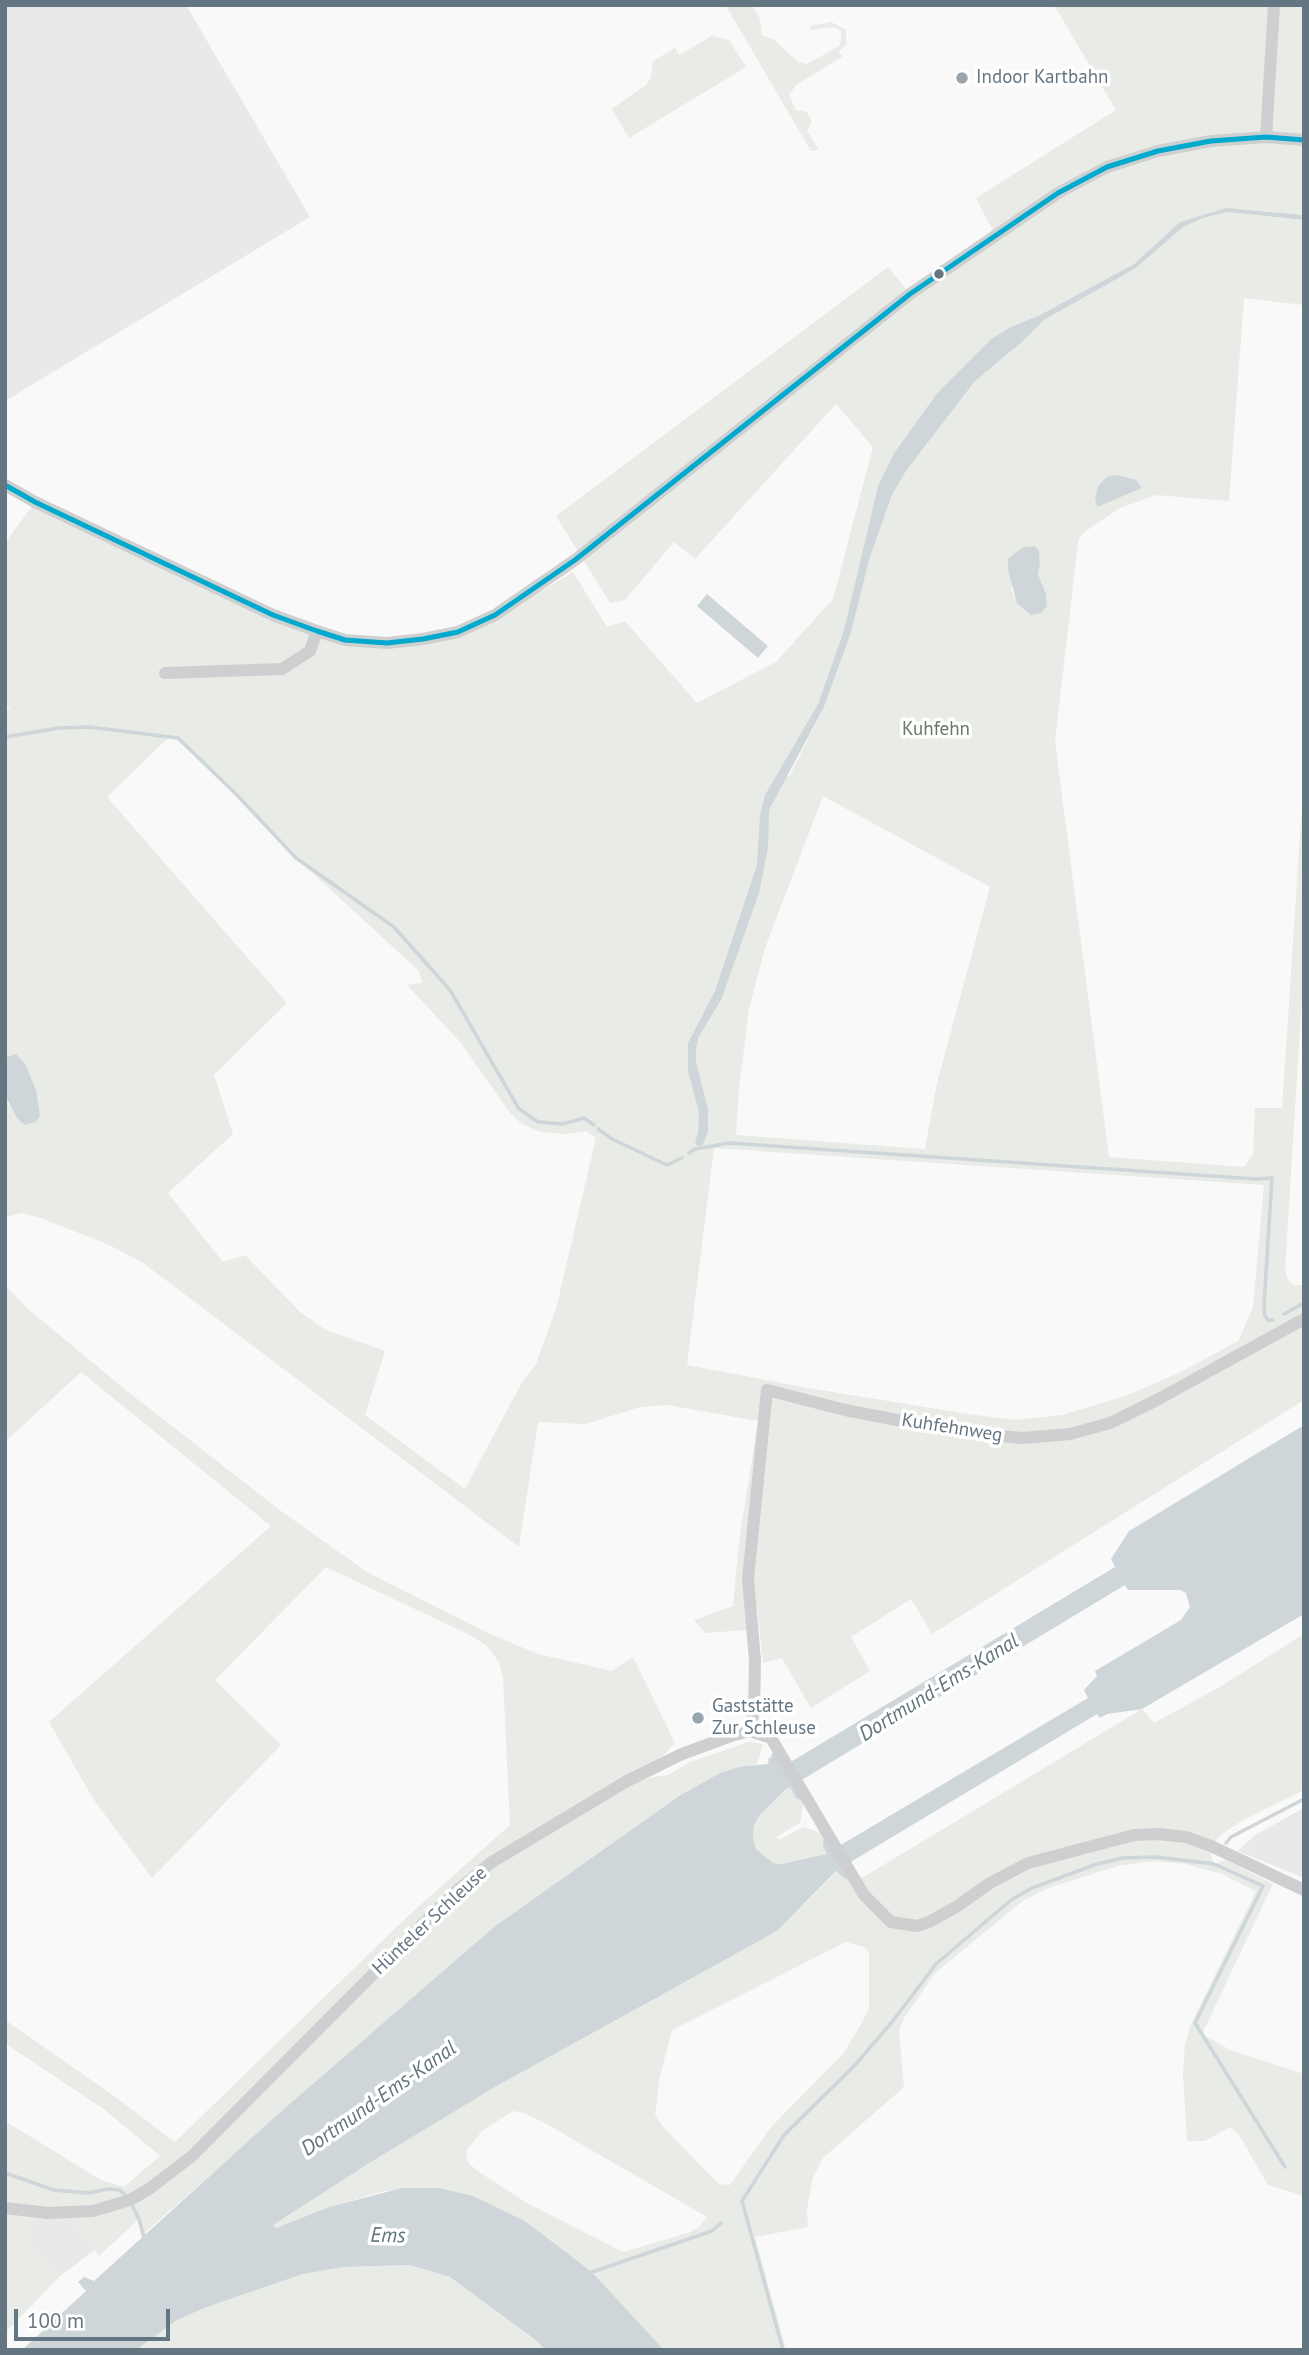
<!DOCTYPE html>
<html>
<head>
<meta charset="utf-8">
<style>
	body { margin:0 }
	#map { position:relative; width:1309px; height:2355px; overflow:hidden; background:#f9f9f9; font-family:"PT Sans",sans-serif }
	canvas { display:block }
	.frame { position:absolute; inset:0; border:7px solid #657683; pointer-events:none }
	.scale { position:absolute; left:14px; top:2309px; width:156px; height:32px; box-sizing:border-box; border:4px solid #657683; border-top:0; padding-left:9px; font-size:21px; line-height:24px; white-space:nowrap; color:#657683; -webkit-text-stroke:5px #fff; paint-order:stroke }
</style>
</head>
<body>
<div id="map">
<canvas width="1309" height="2355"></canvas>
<div class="frame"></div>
<div class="scale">100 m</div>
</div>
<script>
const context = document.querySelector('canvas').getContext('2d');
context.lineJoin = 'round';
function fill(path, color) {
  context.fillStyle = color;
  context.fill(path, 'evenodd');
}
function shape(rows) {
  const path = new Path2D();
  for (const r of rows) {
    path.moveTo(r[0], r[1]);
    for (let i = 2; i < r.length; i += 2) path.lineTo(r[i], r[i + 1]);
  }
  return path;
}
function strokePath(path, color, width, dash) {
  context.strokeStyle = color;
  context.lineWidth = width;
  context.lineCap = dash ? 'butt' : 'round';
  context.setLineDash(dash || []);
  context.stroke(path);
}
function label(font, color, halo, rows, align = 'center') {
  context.font = font + ' "PT Sans",sans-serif';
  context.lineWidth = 7;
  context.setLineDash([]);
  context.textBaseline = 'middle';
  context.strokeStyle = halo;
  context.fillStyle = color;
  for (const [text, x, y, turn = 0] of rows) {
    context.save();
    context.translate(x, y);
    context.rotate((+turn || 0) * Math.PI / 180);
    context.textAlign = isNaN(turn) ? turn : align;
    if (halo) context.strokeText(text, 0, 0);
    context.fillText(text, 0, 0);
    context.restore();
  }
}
fill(shape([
	[5,5,186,5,310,217,5,401],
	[1304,1808,1304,1878,1238,1851,1255,1835],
	[48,2213,71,2214,72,2219,96,2249,59,2277,22,2236]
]), '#e8e9e9');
fill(shape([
	[728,5,752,5,760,19,762,35,774,40,798,62,807,64,839,46,841,40,841,31,833,27,810,30,810,26,831,22,845,29,847,45,839,51,842,57,796,85,789,95,796,110,807,112,812,121,807,131,818,148,815,151,811,151,726,6],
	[1054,5,1304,5,1304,215,1226,208,1180,222,1134,264,1040,315,1011,327,991,339,938,392,894,453,878,486,844,630,818,704,779,772,789,777,824,707,851,633,869,560,892,495,906,471,975,381,1023,341,1044,320,1136,268,1183,227,1203,218,1227,212,1304,220,1304,305,1244,298,1229,501,1156,495,1120,508,1093,526,1082,534,1078,542,1055,742,1109,1157,1244,1167,1253,1154,1255,1108,1282,1108,1304,776,1304,965,1285,1271,1289,1281,1294,1285,1304,1285,1304,1400,932,1634,911,1599,851,1637,870,1671,811,1708,782,1658,763,1663,757,1607,745,1609,747,1630,705,1633,694,1620,733,1606,739,1542,758,1421,667,1405,640,1407,586,1424,538,1422,519,1547,142,1262,107,1244,38,1217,22,1213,5,1217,5,1095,10,1107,7,1057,5,1058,5,711,10,708,5,705,5,543,35,502,273,615,345,640,423,639,495,615,550,586,573,572,607,627,625,621,697,703,776,662,833,599,873,447,836,404,695,559,674,542,625,600,610,603,556,516,888,267,910,294,995,235,976,198,1116,110],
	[1034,546,1039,550,1040,564,1038,574,1046,594,1047,606,1041,613,1023,610,1017,604,1011,589,1024,547],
	[169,737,178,738,237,795,296,858,419,971,422,983,407,985,461,1043,510,1113,522,1124,541,1132,567,1134,586,1131,596,1138,556,1309,536,1364,521,1384,465,1489,365,1415,385,1351,326,1330,300,1312,245,1255,223,1262,168,1193,233,1134,214,1075,287,1003,107,797],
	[823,796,990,887,937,1083,925,1149,736,1135,739,1089,749,1009,765,948],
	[714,1148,1264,1185,1253,1308,1238,1341,1179,1373,1125,1396,1062,1415,1015,1420,968,1414,808,1388,687,1365],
	[712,36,729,40,746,67,629,138,612,109,646,85,651,78,653,61,675,48,679,55],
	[5,1285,28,1309,127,1391,281,1511,367,1572,492,1635,538,1654,612,1671,633,1657,675,1743,663,1756,629,1781,668,1775,688,1763,748,1742,763,1744,757,1765,721,1773,679,1796,494,1927,142,2235,139,2219,99,2256,71,2219,71,2214,47,2213,23,2237,59,2277,5,2333,5,2121,101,2180,124,2187,160,2156,105,2110,5,2043,5,2020,114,2096,175,2142,408,1916,510,1825,503,1678,499,1662,487,1646,470,1635,326,1567,215,1680,281,1745,152,1878,94,1800,49,1722,271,1526,81,1372,5,1442],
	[1304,1634,1304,1790,1243,1820,1222,1834,1209,1848,1214,1864,1226,1860,1273,1884,1202,2034,1230,2050,1304,2074,1304,2196,1268,2185,1239,2135,1230,2127,1205,2141,1187,2141,1183,2073,1185,2044,1191,2024,1256,1891,1219,1873,1185,1864,1154,1861,1118,1866,1051,1887,1024,1900,935,1973,904,2018,899,2031,904,2087,823,2158,813,2177,807,2209,808,2227,755,2237,786,2350,664,2350,592,2272,525,2221,473,2196,440,2188,384,2191,329,2207,276,2228,273,2225,371,2162,495,2087,777,1931,837,1871,857,1881,1142,1709,1154,1723,1218,1688],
	[846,1942,864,1947,869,1953,869,2009,861,2024,844,2053,771,2127,730,2185,719,2184,663,2127,655,2115,660,2076,672,2030],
	[513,2111,524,2113,543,2122,707,2217,699,2227,688,2233,623,2252,527,2203,479,2172,468,2163,466,2151,482,2131],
	[789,1787,804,1801,800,1823,776,1837,779,1840,803,1827,824,1834,828,1854,790,1864,773,1863,756,1849,753,1838,754,1825,760,1815],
	[410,2265,450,2277,537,2341,545,2350,136,2350,177,2320,207,2307,303,2274,344,2267]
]), '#e8ebe6');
fill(shape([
	[1226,208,1304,215,1304,220,1227,212,1203,218,1183,227,1136,268,1044,320,1023,341,975,381,906,471,892,495,869,560,851,633,824,707,769,810,768,848,759,893,721,1000,699,1036,696,1048,696,1062,708,1109,708,1131,703,1145,697,1146,695,1142,698,1133,699,1112,688,1071,688,1043,715,991,757,865,760,815,765,795,818,704,844,630,878,486,894,453,938,392,991,339,1011,327,1040,315,1134,264,1180,222],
	[1117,475,1136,480,1142,488,1097,507,1095,499,1098,486,1107,477],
	[1034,546,1039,550,1040,564,1038,574,1046,594,1047,606,1041,613,1031,615,1017,604,1008,570,1008,559,1015,553,1024,547],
	[707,594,768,646,758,658,697,606],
	[16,1054,25,1064,36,1090,40,1116,36,1122,25,1125,17,1118,5,1095,5,1058],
	[1304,1425,1304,1614,1142,1709,1107,1714,1100,1718,1097,1714,844,1866,851,1881,844,1878,836,1871,777,1931,495,2087,371,2162,273,2225,276,2228,329,2207,402,2188,440,2188,473,2196,525,2221,592,2272,664,2350,545,2350,537,2341,450,2277,410,2265,344,2267,303,2274,207,2307,177,2320,136,2350,22,2350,86,2291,78,2282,84,2277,94,2281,276,2116,494,1927,679,1796,720,1773,739,1767,768,1764,769,1757,772,1758,771,1755,774,1752,784,1766,1115,1567,1111,1559,1129,1531],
	[1125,1585,1128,1590,1180,1590,1186,1593,1190,1607,1181,1620,1095,1671,1097,1676,1084,1690,1088,1698,834,1849,824,1834,823,1846,827,1854,782,1864,773,1863,756,1849,753,1838,754,1825,760,1815,785,1790,790,1787,796,1798,804,1801,795,1784]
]), '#ced6d9');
strokePath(shape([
	[5,737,59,728,89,727,178,738,237,795,296,858,394,927,450,990,519,1109,538,1122,563,1124,584,1118,594,1125],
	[598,1129,612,1139,667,1165,682,1158],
	[689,1153,695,1149,729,1143,1256,1179,1272,1178,1264,1305,1265,1316,1268,1320,1273,1320],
	[1284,1314,1304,1303],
	[1226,1843,1231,1837,1304,1799],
	[5,2173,54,2190,88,2193,108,2189,120,2190,127,2197],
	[131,2203,139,2219,144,2238],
	[589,2273,712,2231,721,2223],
	[783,2350,742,2201,784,2135,855,2065,892,2022,936,1964,1011,1900,1032,1888,1097,1864,1123,1858,1156,1857,1214,1864,1263,1886,1195,2023,1285,2167]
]), '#ced6d9', 3.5);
strokePath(shape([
	[1266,137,1274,5],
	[5,485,35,502,273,615,317,631,345,640,387,643,423,639,458,632,495,615,575,560,910,294,1058,193,1107,167,1158,151,1211,141,1266,137,1304,140],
	[165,673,282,669,310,651,317,631],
	[750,1731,754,1711,755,1660,748,1579,767,1390,845,1410,954,1431,1022,1438,1070,1434,1110,1423,1155,1401,1304,1319],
	[5,2208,48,2213,93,2211,130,2200,149,2189,192,2156,453,1894,492,1862,627,1781,682,1754,731,1736,750,1731,771,1738,864,1895,891,1922,917,1926,929,1922,956,1907,990,1883,1028,1863,1134,1835,1158,1834,1186,1837,1211,1846,1304,1890]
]), '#cecfd0', 12);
strokePath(shape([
	[5,485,35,502,273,615,317,631,345,640,387,643,423,639,458,632,495,615,575,560,910,294,1058,193,1107,167,1158,151,1211,141,1266,137,1304,140]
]), '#00a9ce', 5);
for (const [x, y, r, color] of [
	[962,78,7,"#99a4ac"],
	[939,274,6,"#657683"],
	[698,1718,7,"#99a4ac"]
]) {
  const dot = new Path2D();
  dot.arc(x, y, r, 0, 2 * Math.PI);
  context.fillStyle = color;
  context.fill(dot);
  strokePath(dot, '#fff', 2.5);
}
label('19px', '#657683', '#fff', [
	["Indoor Kartbahn",976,78],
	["Gaststätte",712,1707],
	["Zur Schleuse",712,1729]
], 'left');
label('19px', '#687a64', '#fff', [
	["Kuhfehn",936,730]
]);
label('19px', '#657683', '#fff', [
	["Kuhfehnweg",952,1428,9],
	["Hünteler Schleuse",430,1921,-43]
]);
label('italic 21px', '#60757c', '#fff', [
	["Dortmund-Ems-Kanal",939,1688,-32],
	["Dortmund-Ems-Kanal",379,2099,-35],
	["Ems",388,2236,1]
]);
</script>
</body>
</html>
